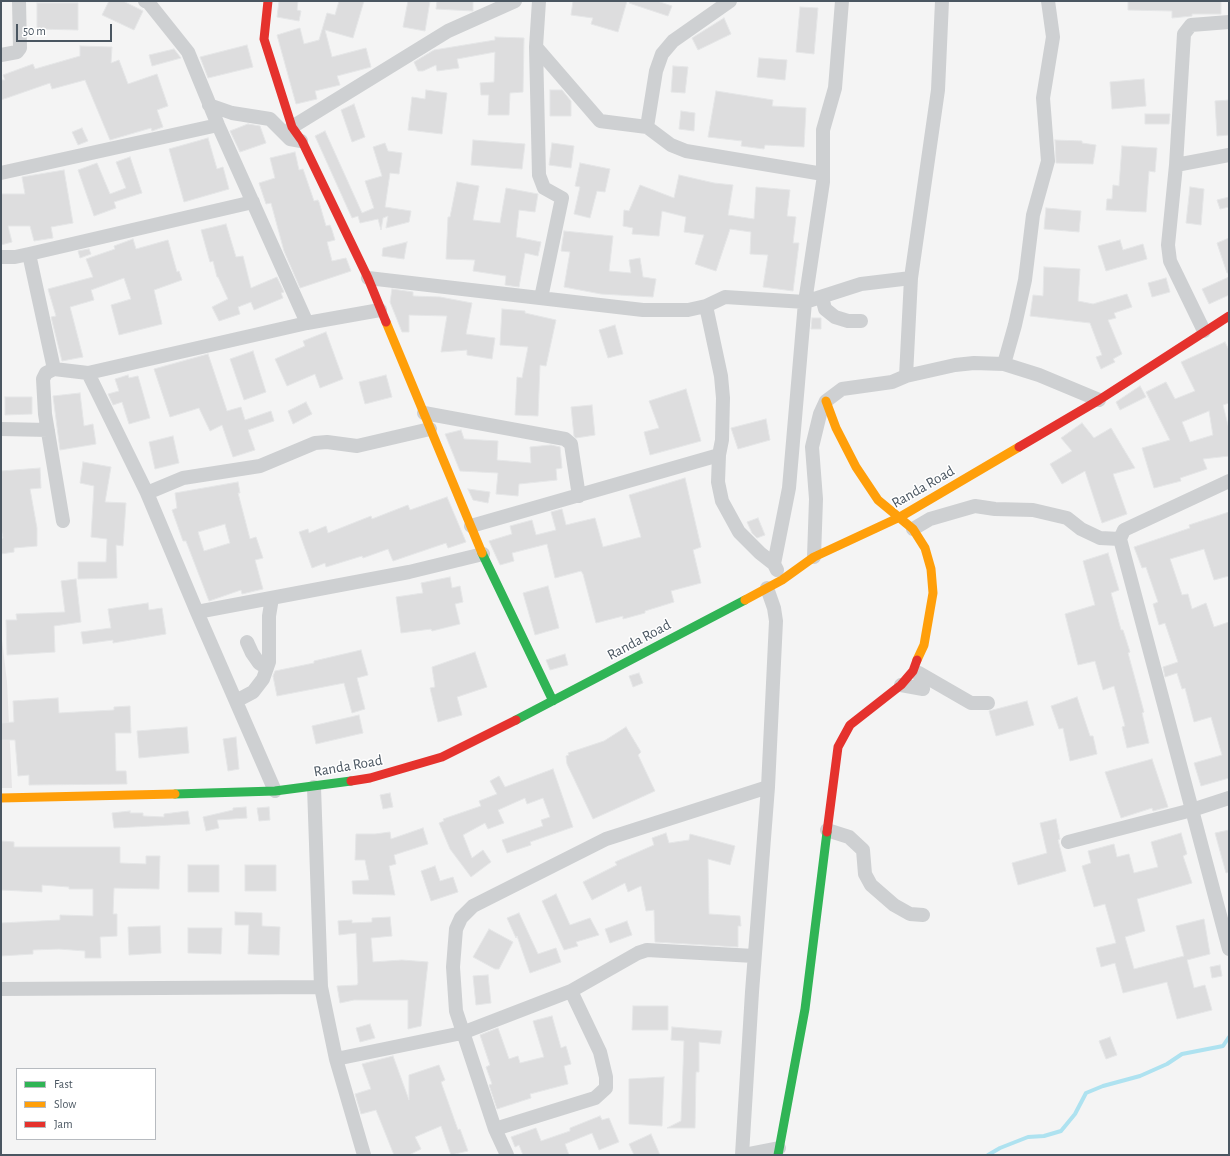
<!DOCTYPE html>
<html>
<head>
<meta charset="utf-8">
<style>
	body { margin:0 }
	#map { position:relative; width:1230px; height:1156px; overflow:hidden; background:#f4f4f4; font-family:"Alegreya Sans",sans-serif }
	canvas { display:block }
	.frame { position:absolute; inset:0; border:2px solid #4a5661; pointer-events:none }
	.legend { position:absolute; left:16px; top:1068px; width:140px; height:72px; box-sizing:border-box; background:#fff; border:1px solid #b7bbc0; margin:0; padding:5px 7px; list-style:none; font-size:12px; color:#4a5661 }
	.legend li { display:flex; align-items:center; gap:8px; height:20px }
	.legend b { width:20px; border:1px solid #b7bbc0 }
	.scale { position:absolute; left:16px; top:24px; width:96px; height:18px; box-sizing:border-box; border:2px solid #4a5661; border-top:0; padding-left:5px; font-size:12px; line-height:14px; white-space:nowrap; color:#4a5661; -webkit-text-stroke:3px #fff; paint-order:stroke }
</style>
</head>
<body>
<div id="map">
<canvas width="1230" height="1156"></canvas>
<div class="frame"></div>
<ul class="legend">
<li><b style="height:5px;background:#30b455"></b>Fast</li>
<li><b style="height:5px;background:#ff9f0a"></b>Slow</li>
<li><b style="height:5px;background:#e5322d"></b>Jam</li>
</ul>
<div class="scale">50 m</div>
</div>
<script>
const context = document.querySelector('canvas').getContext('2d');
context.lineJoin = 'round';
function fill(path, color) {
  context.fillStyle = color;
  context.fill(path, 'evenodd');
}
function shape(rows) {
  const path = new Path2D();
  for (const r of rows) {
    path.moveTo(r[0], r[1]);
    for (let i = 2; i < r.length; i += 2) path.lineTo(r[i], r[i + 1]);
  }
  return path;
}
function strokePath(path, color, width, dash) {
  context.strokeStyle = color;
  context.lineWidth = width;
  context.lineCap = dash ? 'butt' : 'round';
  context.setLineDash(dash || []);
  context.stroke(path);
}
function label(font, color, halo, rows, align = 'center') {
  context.font = font + ' "Alegreya Sans",sans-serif';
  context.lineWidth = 3;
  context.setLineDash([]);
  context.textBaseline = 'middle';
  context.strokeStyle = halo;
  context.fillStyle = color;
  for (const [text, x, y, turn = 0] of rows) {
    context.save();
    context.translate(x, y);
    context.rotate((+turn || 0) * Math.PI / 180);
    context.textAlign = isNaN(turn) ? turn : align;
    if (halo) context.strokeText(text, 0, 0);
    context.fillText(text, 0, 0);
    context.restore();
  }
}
fill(shape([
	[1,631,7,682,12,788,1,788]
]), '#e6e5e6');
strokePath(shape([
	[988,1155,1000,1148,1028,1137,1044,1136,1061,1131,1075,1114,1086,1093,1103,1086,1140,1076,1167,1064,1182,1054,1223,1046,1229,1037]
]), '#aee2f0', 4);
const building = shape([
	[109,1,123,1,143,11,134,30,102,15,109,1],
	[279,1,298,1,297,10,301,11,299,21,277,17,279,1],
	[339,1,364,1,353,38,325,30,332,57,366,48,371,67,337,76,340,85,315,91,317,99,296,104,277,35,300,28,304,44,319,40,327,13,335,15,339,1],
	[408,1,430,1,425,31,403,27,408,1],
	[437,1,473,1,473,11,436,9,437,1],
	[573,1,627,1,618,32,591,24,593,18,571,15,573,1],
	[630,1,657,1,672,6,668,16,629,3,630,1],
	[1128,1,1221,1,1221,14,1192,14,1192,16,1172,18,1172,11,1128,10,1128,1],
	[37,3,78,3,78,30,37,29,37,3],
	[800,7,818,8,814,54,796,52,800,7],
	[724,18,731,34,698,50,692,38,724,18],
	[495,37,524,38,523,92,510,93,509,115,488,115,489,95,481,95,480,83,494,82,495,52,457,59,459,68,437,71,436,65,423,71,418,71,414,62,434,50,495,40,495,37],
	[247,45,253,67,208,78,200,57,247,45],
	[80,46,112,47,111,63,119,60,128,84,157,74,168,106,157,110,163,127,152,131,151,128,110,140,85,80,52,89,50,83,1,100,1,80,5,80,3,75,33,64,35,69,80,56,80,46],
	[174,49,181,58,152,66,149,55,174,49],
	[759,58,787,60,785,80,757,77,759,58],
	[673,66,688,67,685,93,671,92,673,66],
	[1144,79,1146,106,1112,109,1110,82,1144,79],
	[426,90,447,93,442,134,408,130,412,97,425,99,426,90],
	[550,90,562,90,571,101,571,116,550,116,550,90],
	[716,91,773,100,772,106,806,108,804,147,765,145,764,149,741,146,742,141,708,137,716,91],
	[1229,100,1229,135,1217,136,1215,101,1229,100],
	[354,104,365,137,352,142,341,110,354,104],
	[681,111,695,113,694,131,679,129,681,111],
	[1145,114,1170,114,1169,124,1145,124,1145,114],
	[248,124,260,126,266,143,240,152,230,131,248,124],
	[82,128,88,141,78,145,72,132,82,128],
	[325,131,362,213,374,208,365,181,382,176,373,147,385,143,388,151,402,153,399,174,390,173,385,207,411,211,409,222,386,228,388,216,383,218,381,230,378,219,360,223,358,216,352,218,315,136,325,131],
	[208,138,217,169,223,167,229,189,184,202,169,149,208,138],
	[473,140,525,144,522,169,471,165,473,140],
	[1055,140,1082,141,1082,143,1096,145,1093,164,1056,163,1055,140],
	[552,143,574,146,571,168,549,165,552,143],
	[1122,146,1157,148,1155,172,1149,171,1146,212,1106,210,1107,199,1112,199,1113,185,1119,186,1122,146],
	[295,152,299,170,303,169,314,201,318,200,319,202,326,226,330,225,332,230,335,240,327,242,332,261,346,258,351,271,300,288,284,251,271,203,266,204,259,183,275,178,270,158,295,152],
	[130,157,142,193,114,202,116,208,94,216,78,170,97,163,110,194,126,188,116,162,130,157],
	[580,163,610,169,605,192,597,191,590,218,574,214,580,187,575,186,580,163],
	[64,170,73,223,51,227,53,238,34,241,30,226,8,226,12,242,1,245,1,194,25,194,22,177,64,170],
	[679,175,714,183,733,185,728,215,754,219,756,187,790,190,787,216,796,217,793,243,799,243,793,291,763,287,768,255,750,254,751,232,730,229,716,271,695,264,704,235,684,232,686,217,662,211,659,236,632,234,633,228,623,226,624,210,629,211,640,185,674,198,679,175],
	[457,182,479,186,473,220,500,223,506,188,538,194,535,212,519,210,516,237,541,242,538,256,525,253,519,287,505,285,506,276,473,271,475,260,446,259,448,217,450,217,457,182],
	[1190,187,1204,189,1201,225,1186,223,1190,187],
	[1229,197,1229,207,1220,209,1217,200,1229,197],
	[1046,208,1081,211,1079,232,1044,229,1046,208],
	[226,224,236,257,243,256,251,288,277,277,284,292,281,293,283,298,254,310,251,302,238,307,240,314,219,321,212,307,228,299,218,277,217,277,213,261,210,262,201,230,226,224],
	[564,231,613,236,609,271,631,273,629,260,640,258,643,277,656,279,653,297,601,294,564,287,570,252,561,251,564,231],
	[1229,238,1229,273,1227,273,1217,243,1229,238],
	[133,239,136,249,168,240,177,272,179,271,182,280,154,290,162,324,119,335,111,305,131,299,124,278,91,290,94,300,70,307,83,357,62,361,51,317,56,316,48,289,93,277,86,259,115,249,114,246,133,239],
	[1120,240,1123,250,1143,244,1147,259,1106,271,1098,246,1120,240],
	[407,242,404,259,382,256,383,248,407,242],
	[89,249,91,254,80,258,78,251,89,249],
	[1044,267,1080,269,1078,301,1093,304,1127,294,1132,307,1114,313,1116,318,1108,320,1122,354,1113,359,1115,362,1101,369,1096,357,1102,355,1090,323,1030,316,1033,295,1043,296,1044,267],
	[1229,277,1229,295,1209,304,1202,289,1229,277],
	[1166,278,1170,292,1152,297,1148,283,1166,278],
	[392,289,413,292,413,296,440,297,472,303,466,334,495,338,492,359,467,355,467,350,441,352,447,316,409,315,409,332,402,332,390,302,392,289],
	[502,309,525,311,525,313,556,320,546,366,540,365,538,416,515,415,517,377,522,378,528,347,500,345,502,309],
	[812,318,821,318,821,329,811,329,812,318],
	[615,325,623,354,608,358,599,330,615,325],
	[326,332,343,379,320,388,315,374,287,386,275,359,305,346,303,341,326,332],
	[1225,342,1229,350,1229,403,1223,405,1229,429,1229,456,1203,459,1207,469,1180,478,1181,481,1154,488,1142,448,1170,440,1146,392,1166,382,1175,399,1195,391,1181,362,1225,342],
	[1209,411,1213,435,1190,442,1182,422,1209,411],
	[253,351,266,392,244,400,230,359,253,351],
	[208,354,227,411,241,407,245,420,271,411,274,421,248,430,255,450,233,457,222,425,210,431,199,408,170,417,154,369,208,354],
	[128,375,129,378,138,376,150,418,129,424,122,402,113,405,108,394,119,391,115,379,128,375],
	[386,375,392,397,365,404,359,382,386,375],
	[1140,386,1146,397,1120,410,1116,402,1140,386],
	[686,389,701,441,650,455,644,432,659,428,649,401,686,389],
	[80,393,84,426,93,424,96,444,60,450,53,396,80,393],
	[5,397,32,397,32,414,5,415,5,397],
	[306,402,312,414,293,424,288,411,306,402],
	[592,405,595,435,576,438,574,436,571,407,592,405],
	[766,419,770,440,738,449,731,428,766,419],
	[1082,423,1094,438,1111,428,1135,468,1113,474,1127,514,1102,523,1085,471,1062,484,1050,464,1072,451,1061,438,1082,423],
	[461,430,464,439,498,441,497,460,531,463,530,447,551,445,560,447,562,468,556,469,557,480,519,484,518,496,496,494,498,473,460,471,445,434,461,430],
	[173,436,179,463,155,469,149,442,173,436],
	[83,462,111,467,105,502,126,503,123,546,116,545,117,578,78,579,78,562,106,562,107,539,91,537,94,486,80,483,83,462],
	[40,468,41,488,30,489,37,528,37,546,14,548,14,552,1,554,1,539,3,538,1,528,1,471,40,468],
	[685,478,701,547,693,550,701,583,671,591,674,602,645,611,645,613,623,619,623,616,596,623,583,574,581,571,555,578,547,544,512,553,514,561,500,565,489,541,512,534,510,526,532,520,536,535,556,530,551,512,562,509,566,525,595,518,603,547,641,537,629,495,685,478],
	[238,482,240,493,238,493,250,539,256,537,263,558,255,560,263,589,242,594,241,590,209,601,186,541,183,541,172,510,177,508,175,493,238,482],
	[225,524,230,543,204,551,198,532,225,524],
	[468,489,490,492,488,503,473,500,468,489],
	[447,497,466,542,448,548,446,543,393,561,388,549,363,558,362,556,326,567,325,563,312,568,299,532,308,529,309,533,326,526,328,533,371,516,372,519,408,505,410,510,447,497],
	[1229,512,1229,576,1214,580,1204,549,1170,559,1182,595,1188,594,1192,609,1206,603,1214,627,1229,622,1229,778,1201,786,1194,763,1222,755,1211,717,1194,722,1185,688,1182,689,1177,673,1165,677,1163,667,1178,662,1165,623,1159,625,1153,604,1158,602,1146,567,1142,568,1134,547,1190,528,1189,525,1229,512],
	[758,518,765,535,757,538,752,533,747,522,758,518],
	[1108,553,1119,590,1111,593,1121,630,1123,630,1130,652,1128,653,1144,712,1142,713,1149,743,1127,748,1122,727,1125,726,1114,686,1103,690,1095,661,1078,665,1065,614,1095,605,1083,561,1108,553],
	[450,577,452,588,460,586,463,602,455,604,460,624,432,631,431,629,401,633,396,597,423,593,421,583,450,577],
	[76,579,81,622,54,626,55,652,7,655,6,620,17,620,16,614,65,612,61,581,76,579],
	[548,586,559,628,535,635,523,593,548,586],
	[148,603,149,610,162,608,166,634,113,643,113,640,83,644,81,632,111,628,108,609,148,603],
	[361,650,368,675,357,678,365,709,352,713,344,683,277,696,273,676,275,671,314,663,314,661,361,650],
	[475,652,487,687,457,697,462,715,438,722,430,688,435,687,432,667,475,652],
	[565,654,568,665,550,670,546,660,565,654],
	[639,673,643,683,633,687,629,676,639,673],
	[1077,697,1090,736,1093,736,1097,754,1070,761,1063,728,1059,729,1051,706,1077,697],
	[58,698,59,713,114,710,114,707,130,706,131,733,115,733,116,771,126,771,127,784,29,785,29,775,18,776,15,740,1,740,1,723,14,722,13,701,58,698],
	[1027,701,1034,725,996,736,989,711,1027,701],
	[359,715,363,733,316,744,312,726,359,715],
	[187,727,189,753,139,758,137,731,187,727],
	[626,727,641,752,638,755,655,791,593,819,567,764,566,756,569,755,568,753,604,741,626,727],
	[236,737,239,769,228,771,223,739,236,737],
	[1152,759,1168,807,1153,811,1152,808,1121,818,1105,772,1152,759],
	[553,769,573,827,530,842,531,845,507,853,502,840,543,826,541,820,550,817,543,798,527,804,525,798,498,810,504,823,488,829,485,823,463,835,472,858,483,850,491,862,471,877,450,849,439,823,444,821,443,819,481,806,479,801,497,794,490,781,499,776,505,787,553,769],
	[390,793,393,807,383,809,380,795,390,793],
	[246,807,247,818,217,820,219,828,206,831,203,817,233,810,233,808,246,807],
	[269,807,270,820,259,821,257,808,269,807],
	[130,811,130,813,143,813,143,816,164,817,164,814,188,811,190,824,114,828,112,813,130,811],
	[1056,819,1060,839,1058,840,1066,871,1018,885,1012,863,1047,853,1040,823,1056,819],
	[423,828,428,844,394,855,396,864,389,866,395,895,353,894,352,881,369,880,365,860,355,860,356,834,375,834,390,832,391,839,423,828],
	[1229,830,1229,872,1226,873,1215,833,1229,830],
	[666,833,669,843,689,840,690,834,735,846,730,865,708,859,709,914,740,916,741,926,738,926,738,947,655,942,654,910,646,911,641,886,628,892,625,883,592,900,583,882,617,865,615,862,654,845,652,838,666,833],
	[1181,833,1187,854,1183,856,1192,883,1137,899,1145,931,1125,937,1134,969,1184,956,1176,926,1204,919,1210,954,1187,960,1194,988,1205,985,1212,1010,1177,1019,1167,982,1123,993,1115,963,1101,967,1096,948,1116,943,1105,904,1094,907,1082,866,1091,863,1088,851,1114,844,1117,857,1129,854,1134,873,1158,867,1151,842,1181,833],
	[1,841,14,842,14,847,120,847,120,863,146,864,146,856,160,856,159,889,114,888,113,914,117,914,117,936,100,937,101,958,85,958,85,951,59,949,33,950,33,954,1,956,1,923,60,920,60,915,93,916,93,889,69,889,69,887,42,885,42,892,1,890,1,841],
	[188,865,219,865,219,892,188,892,188,865],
	[245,865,276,865,276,891,245,891,245,865],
	[435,866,440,881,453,877,458,892,431,901,421,871,435,866],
	[556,894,570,925,590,918,599,935,576,942,578,946,564,950,542,901,556,894],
	[235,912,262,913,262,926,280,927,279,955,248,954,249,925,235,925,235,912],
	[519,913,538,954,556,948,561,962,530,973,517,936,516,938,507,918,519,913],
	[390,917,392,936,371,938,373,962,402,960,428,962,421,1026,408,1029,408,1000,354,1000,340,1003,337,986,357,985,358,983,356,933,339,935,338,921,352,920,352,923,372,922,372,918,390,917],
	[627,921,632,935,610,943,605,929,627,921],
	[160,926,161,953,129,955,128,927,160,926],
	[188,928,222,928,221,954,188,953,188,928],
	[489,929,513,942,499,969,495,969,473,957,489,929],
	[1220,965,1222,976,1212,978,1210,967,1220,965],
	[488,975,491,1003,476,1005,473,976,488,975],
	[633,1006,668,1006,668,1030,632,1030,633,1006],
	[552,1016,561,1048,566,1046,571,1064,564,1066,568,1084,530,1094,531,1098,497,1109,489,1085,492,1084,486,1067,490,1065,480,1035,498,1028,509,1059,518,1056,520,1063,544,1057,533,1021,552,1016],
	[370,1024,375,1038,360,1042,356,1028,370,1024],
	[672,1027,722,1031,720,1044,699,1042,699,1072,696,1072,695,1128,667,1128,681,1121,684,1041,671,1040,672,1027],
	[1110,1037,1117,1055,1106,1059,1099,1041,1110,1037],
	[393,1056,409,1100,409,1075,439,1065,445,1080,441,1082,458,1130,460,1129,468,1151,451,1155,441,1126,415,1137,421,1149,409,1155,394,1155,376,1110,361,1114,355,1094,371,1089,362,1064,393,1056],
	[664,1077,662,1126,629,1124,629,1079,664,1077],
	[600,1116,602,1120,609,1118,619,1142,599,1150,592,1133,565,1144,569,1155,523,1155,519,1145,515,1147,511,1137,536,1128,541,1141,570,1131,570,1128,600,1116],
	[651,1134,660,1155,634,1155,629,1144,651,1134]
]);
fill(building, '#ddddde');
strokePath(building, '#e5e6e7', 1);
strokePath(shape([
	[145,1,148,2,188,52,218,125,307,323],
	[539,1,536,47,539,175,544,188,562,198,541,298],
	[536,47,600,121,647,127,671,145,686,151,823,174],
	[1,55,17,52,20,48,19,1],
	[209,105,232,113,270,119,290,139,301,141],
	[292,127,448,31,515,1],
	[647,127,656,71,662,54,673,41,730,1],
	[1176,165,1229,155],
	[1,173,218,125],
	[29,254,54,369],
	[1,257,15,257,29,254,253,202],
	[368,278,643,310,688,310,706,306,725,297,805,302,861,284,911,278],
	[822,297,825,309,835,317,848,321,861,321],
	[706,306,721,376,723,398,722,440,719,455,718,482,722,501,739,532,760,553,774,564,777,570],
	[1204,331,1170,261,1168,245,1176,165,1184,34,1191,25,1229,22],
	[1004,364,1015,325,1025,280,1033,215,1048,161,1043,98,1053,37,1048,1],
	[88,373,147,493,197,612,275,791],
	[906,376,955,365,974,363,1004,364,1039,375,1099,400],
	[424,413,565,439,571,444,572,451,579,496],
	[1,429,48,430],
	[1229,481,1124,530,1120,539,1229,949],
	[147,493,183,478,260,466,315,443,327,442,357,446,430,429],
	[63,521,45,414,43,379,46,373,54,369,88,373,307,323,380,310],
	[471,526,719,455],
	[913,529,930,519,975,506,995,509,1033,510,1067,518,1081,529,1100,538,1120,539],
	[814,557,816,499,812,447,820,414,826,401,842,389,892,382,906,376,911,278,938,90,942,1],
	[774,564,789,488,805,302,823,182,823,130,835,88,842,1],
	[197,612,409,572,483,554],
	[247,642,252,653,259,663,267,668],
	[901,685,923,689,919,673,971,703,988,703],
	[236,701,253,692,263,679,269,662,269,616,272,598],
	[314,787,321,987,336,1059,364,1155],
	[827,830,849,837,863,850,865,874,871,885,894,905,910,914,923,915],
	[1068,842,1192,810,1229,798],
	[1,989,321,987],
	[336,1059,462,1033,571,991,638,953,647,950,754,956],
	[495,1129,595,1098,606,1088,606,1077,600,1052,571,991],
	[507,1155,495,1129,456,1011,453,967,456,929,461,918,473,906,606,839,768,787],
	[742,1155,752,992,768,787,776,621,774,608,767,588],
	[743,1155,779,1148]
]), '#ced0d2', 14);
strokePath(shape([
	[482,553,553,701],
	[516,720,745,600],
	[175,794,275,791,351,781],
	[778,1155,805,1009,827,832]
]), '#30b455', 9);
strokePath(shape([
	[386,322,482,553],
	[826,401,836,428,856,467,878,500,913,529,925,548,931,569,933,593,924,645,917,660],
	[745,600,782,580,814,557,900,517,1019,447],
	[1,798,175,794]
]), '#ff9f0a', 9);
strokePath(shape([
	[268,1,264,39,292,127,302,141,368,278,386,322],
	[1019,447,1099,400,1229,316],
	[351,781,370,778,442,757,516,720],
	[827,832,838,747,850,725,901,685,913,671,917,660]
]), '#e5322d', 9);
label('15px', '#4a5661', '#fff', [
	["Randa Road",923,487,-30],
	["Randa Road",639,640,-28],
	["Randa Road",348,766,-10]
]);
</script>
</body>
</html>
